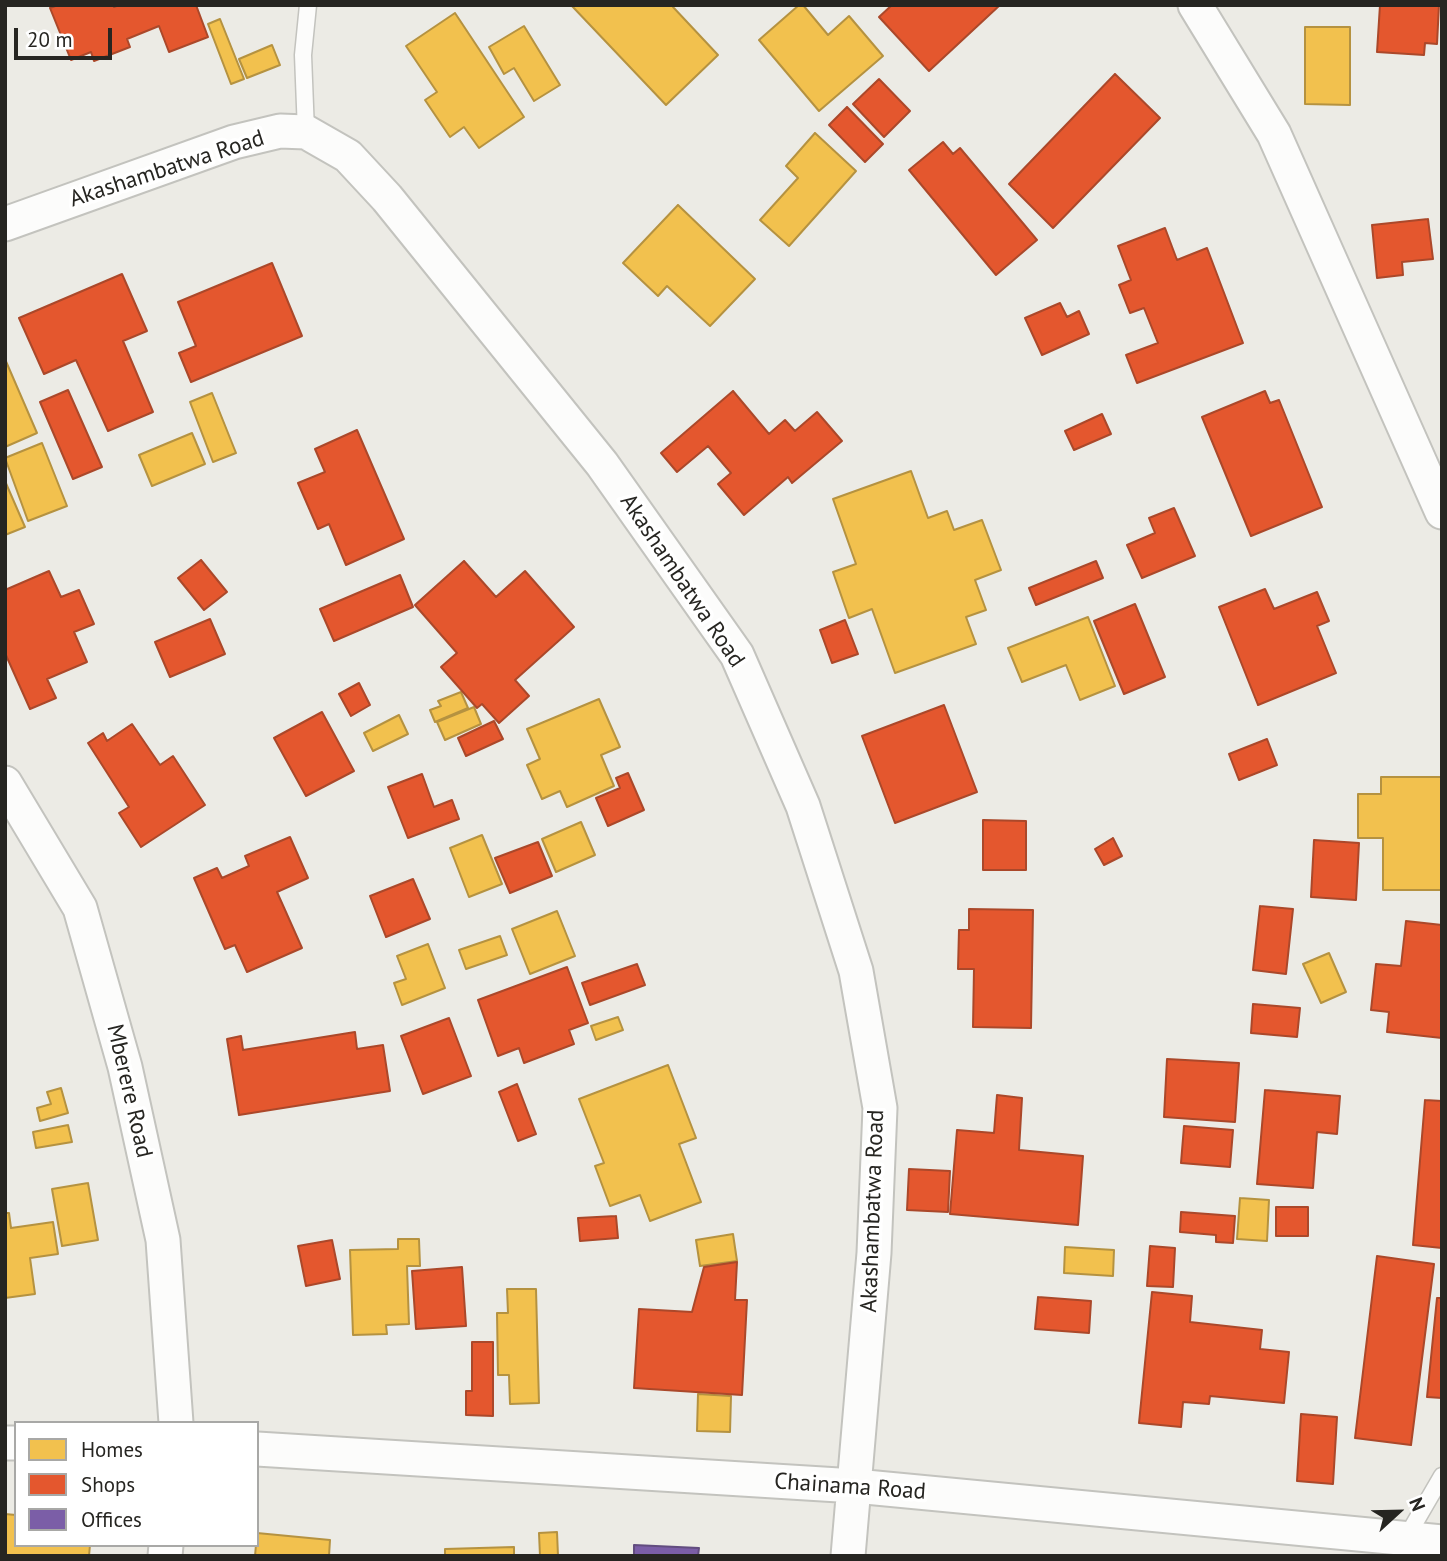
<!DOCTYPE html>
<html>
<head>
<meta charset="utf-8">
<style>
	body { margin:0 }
	#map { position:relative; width:1447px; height:1561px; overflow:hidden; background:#ecebe5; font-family:"PT Sans",sans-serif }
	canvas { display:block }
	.frame { position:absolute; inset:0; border:7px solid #262521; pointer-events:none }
	.legend { position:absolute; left:14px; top:1421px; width:245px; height:126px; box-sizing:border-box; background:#fff; border:2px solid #a8a8a6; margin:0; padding:9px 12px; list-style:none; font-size:21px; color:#262521 }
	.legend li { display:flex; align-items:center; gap:14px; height:35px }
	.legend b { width:35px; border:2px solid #a8a8a6 }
	.north { position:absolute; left:1363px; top:1477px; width:70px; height:70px; -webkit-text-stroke:5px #fff; paint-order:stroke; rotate:68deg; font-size:19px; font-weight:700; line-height:28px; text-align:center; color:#262521 }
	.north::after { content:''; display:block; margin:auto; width:24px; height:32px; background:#262521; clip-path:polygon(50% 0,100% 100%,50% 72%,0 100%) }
	.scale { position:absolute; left:14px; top:28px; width:98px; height:32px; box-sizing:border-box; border:4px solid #262521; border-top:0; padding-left:9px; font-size:21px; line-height:24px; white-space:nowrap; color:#262521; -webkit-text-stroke:5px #fff; paint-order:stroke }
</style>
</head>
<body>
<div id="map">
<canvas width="1447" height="1561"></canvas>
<div class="frame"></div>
<ul class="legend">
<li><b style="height:19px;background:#f2c14e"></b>Homes</li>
<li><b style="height:19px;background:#e4572e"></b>Shops</li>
<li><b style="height:19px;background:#7b5ea7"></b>Offices</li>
</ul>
<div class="north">N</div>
<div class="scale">20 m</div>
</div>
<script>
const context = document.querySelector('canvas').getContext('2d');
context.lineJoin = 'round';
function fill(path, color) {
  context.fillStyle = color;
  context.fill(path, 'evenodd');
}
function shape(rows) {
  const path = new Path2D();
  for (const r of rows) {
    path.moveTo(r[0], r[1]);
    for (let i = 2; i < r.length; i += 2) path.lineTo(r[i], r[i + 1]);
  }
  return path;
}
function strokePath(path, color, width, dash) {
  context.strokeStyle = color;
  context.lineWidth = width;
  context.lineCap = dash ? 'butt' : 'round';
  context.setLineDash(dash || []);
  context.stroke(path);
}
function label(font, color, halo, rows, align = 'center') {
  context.font = font + ' "PT Sans",sans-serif';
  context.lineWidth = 7;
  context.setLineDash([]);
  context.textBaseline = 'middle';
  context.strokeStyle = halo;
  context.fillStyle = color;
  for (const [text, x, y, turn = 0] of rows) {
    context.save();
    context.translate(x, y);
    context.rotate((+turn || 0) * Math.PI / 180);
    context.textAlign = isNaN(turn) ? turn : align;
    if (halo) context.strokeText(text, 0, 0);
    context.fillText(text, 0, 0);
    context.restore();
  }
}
const homes = shape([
	[571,5,675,5,673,7,718,55,666,105,571,5],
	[799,5,803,5,828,35,849,16,883,56,819,111,759,40,799,5],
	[455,13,524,117,479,148,464,127,450,137,425,100,437,92,406,46,455,13],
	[220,19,244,79,231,84,208,24,220,19],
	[524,26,560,85,534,101,514,68,504,74,489,47,524,26],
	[1305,27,1350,27,1350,105,1305,104,1305,27],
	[272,45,280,65,247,78,239,59,272,45],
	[815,133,856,171,789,246,760,220,798,178,786,166,815,133],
	[678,205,755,279,710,326,667,286,658,296,623,263,678,205],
	[5,359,37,433,5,447,5,359],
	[212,393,236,453,213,462,190,402,212,393],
	[192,433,205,464,152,486,139,455,192,433],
	[42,443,67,506,28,521,5,458,42,443],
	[911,471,928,518,947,511,954,530,982,520,1001,570,975,580,986,610,966,617,976,644,895,673,872,609,849,618,833,572,856,564,833,499,911,471],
	[5,481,25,527,5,535,5,481],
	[1088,617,1115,686,1080,700,1066,665,1022,682,1008,648,1088,617],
	[461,692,468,708,435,722,430,710,441,706,438,701,461,692],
	[599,699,620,747,601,755,614,786,567,807,560,791,542,799,527,765,540,759,527,729,599,699],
	[474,707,481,724,445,740,437,722,474,707],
	[399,715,408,734,373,751,364,733,399,715],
	[1381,777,1442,777,1442,890,1383,890,1383,838,1358,838,1358,794,1381,794,1381,777],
	[581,822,595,855,556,872,542,839,581,822],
	[482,835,502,884,469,897,450,848,482,835],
	[557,911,575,956,530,974,512,929,557,911],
	[500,936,507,955,466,969,459,950,500,936],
	[428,944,445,988,402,1005,394,983,406,979,397,956,428,944],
	[1329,953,1346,992,1321,1003,1303,964,1329,953],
	[618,1017,623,1030,596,1040,591,1026,618,1017],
	[668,1065,696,1138,679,1144,701,1202,650,1221,640,1195,610,1206,595,1166,604,1163,579,1099,668,1065],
	[61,1088,68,1113,40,1121,37,1108,51,1104,47,1092,61,1088],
	[68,1125,72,1142,36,1148,33,1132,68,1125],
	[88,1183,98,1240,62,1246,52,1189,88,1183],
	[1240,1198,1269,1200,1267,1241,1237,1239,1240,1198],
	[5,1213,9,1213,11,1228,53,1222,58,1254,30,1258,35,1294,5,1298,5,1213],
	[733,1234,737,1261,700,1266,696,1240,733,1234],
	[398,1239,419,1239,420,1266,407,1266,409,1324,386,1325,387,1334,353,1335,350,1250,398,1249,398,1239],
	[1065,1247,1114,1250,1113,1276,1064,1273,1065,1247],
	[507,1289,536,1289,539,1403,510,1404,509,1375,498,1375,497,1313,508,1313,507,1289],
	[698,1394,731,1396,730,1432,697,1431,698,1394],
	[5,1514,16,1515,16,1545,90,1545,89,1556,5,1556,5,1514],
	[557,1532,558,1556,540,1556,539,1533,557,1532],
	[257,1533,330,1540,329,1556,255,1556,257,1533],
	[514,1547,514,1556,445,1556,445,1549,514,1547]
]);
fill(homes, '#f2c14e');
strokePath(homes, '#b59240', 2);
const shops = shape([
	[58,5,113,5,114,7,119,5,196,5,208,37,169,52,159,26,127,39,130,47,94,61,91,52,71,60,50,8,58,5],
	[892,5,1000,5,929,71,879,17,892,5],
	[1380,5,1439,5,1437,44,1425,43,1424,55,1377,52,1380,5],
	[1115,74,1160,118,1053,228,1009,184,1115,74],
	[879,79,910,111,884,137,853,104,879,79],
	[847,107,883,144,865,162,829,125,847,107],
	[943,142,953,154,960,148,1037,240,996,275,909,170,943,142],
	[1428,219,1433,259,1402,262,1403,275,1377,278,1372,225,1428,219],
	[1165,228,1177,260,1207,248,1243,343,1137,383,1126,355,1158,343,1144,308,1130,313,1119,285,1131,280,1118,246,1165,228],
	[272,263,302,336,191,382,179,353,196,346,178,302,272,263],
	[122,274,147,331,123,341,153,412,108,431,76,360,44,374,19,318,122,274],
	[1060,303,1067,317,1079,311,1089,334,1042,355,1025,318,1060,303],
	[68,390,102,467,73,479,40,402,68,390],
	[733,391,769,434,785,420,795,431,817,412,842,441,792,483,788,477,744,515,718,484,731,473,708,446,677,472,661,453,733,391],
	[1265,391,1270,403,1279,400,1322,507,1251,536,1202,417,1265,391],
	[1102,414,1111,434,1074,450,1065,431,1102,414],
	[357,430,404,539,346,565,329,524,318,529,298,483,325,472,315,449,357,430],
	[1174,508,1195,556,1142,578,1127,545,1155,533,1149,518,1174,508],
	[201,560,227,592,204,610,178,578,201,560],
	[464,561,496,597,525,571,574,627,515,680,529,696,499,723,482,704,477,708,441,667,457,653,415,605,464,561],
	[1096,561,1103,578,1036,605,1029,588,1096,561],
	[49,571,61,597,79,590,94,624,74,632,87,662,47,679,56,698,30,709,5,653,5,590,49,571],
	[400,575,413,607,334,641,320,609,400,575],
	[1265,589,1274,609,1317,592,1329,621,1317,626,1336,673,1258,705,1219,607,1265,589],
	[1135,604,1165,677,1124,694,1094,621,1135,604],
	[210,619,225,654,170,677,155,642,210,619],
	[845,620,858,654,832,663,820,630,845,620],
	[359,683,370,705,351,716,339,694,359,683],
	[944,705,977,792,895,823,862,736,944,705],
	[322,712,354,771,306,796,274,738,322,712],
	[494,721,503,739,466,756,458,738,494,721],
	[132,724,160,765,173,756,205,805,141,847,119,813,129,807,88,743,103,733,107,741,132,724],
	[1267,739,1277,765,1239,780,1229,754,1267,739],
	[628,773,644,810,608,826,596,798,620,788,616,778,628,773],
	[422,774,434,807,452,800,459,819,408,838,388,787,422,774],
	[983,820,1026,821,1026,870,983,870,983,820],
	[290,837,308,878,277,892,302,948,247,972,235,945,225,949,194,878,217,868,222,878,249,866,245,856,290,837],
	[1113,838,1122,856,1104,865,1095,849,1113,838],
	[1314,840,1359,843,1356,900,1311,897,1314,840],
	[538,842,552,876,510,893,495,858,538,842],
	[413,879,430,919,386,937,370,896,413,879],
	[1260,906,1293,909,1286,974,1253,970,1260,906],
	[969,909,1033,910,1031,1028,973,1027,974,969,958,969,959,930,969,930,969,909],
	[1406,921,1442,925,1442,1038,1387,1032,1389,1012,1371,1010,1376,964,1401,966,1406,921],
	[637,964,645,985,590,1005,582,983,637,964],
	[567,967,588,1023,569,1030,574,1044,524,1063,519,1048,498,1056,478,1000,567,967],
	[1253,1004,1300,1008,1297,1037,1251,1033,1253,1004],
	[449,1018,471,1076,423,1094,401,1036,449,1018],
	[355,1032,357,1049,383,1045,390,1091,239,1115,227,1039,241,1036,243,1050,355,1032],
	[1167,1059,1239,1063,1235,1122,1164,1117,1167,1059],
	[517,1084,536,1134,518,1141,499,1092,517,1084],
	[1265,1090,1340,1096,1337,1134,1317,1132,1313,1188,1257,1184,1265,1090],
	[997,1095,1022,1098,1019,1150,1083,1156,1078,1225,950,1214,957,1130,994,1133,997,1095],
	[1425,1100,1442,1101,1442,1248,1413,1245,1425,1100],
	[1184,1126,1233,1130,1230,1167,1181,1163,1184,1126],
	[909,1169,950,1171,948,1212,907,1210,909,1169],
	[1276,1207,1308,1207,1308,1236,1276,1236,1276,1207],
	[1181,1212,1235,1216,1233,1243,1216,1242,1216,1235,1180,1232,1181,1212],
	[616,1216,618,1238,580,1241,578,1218,616,1216],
	[332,1240,340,1279,306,1286,298,1246,332,1240],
	[1150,1246,1175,1248,1173,1287,1147,1286,1150,1246],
	[1377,1256,1434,1264,1411,1445,1355,1438,1377,1256],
	[737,1262,735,1300,747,1300,742,1395,634,1388,639,1309,692,1312,704,1267,737,1262],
	[462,1267,466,1326,416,1329,412,1271,462,1267],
	[1152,1292,1192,1296,1190,1322,1262,1330,1260,1349,1289,1352,1284,1403,1210,1396,1209,1404,1183,1402,1181,1427,1139,1423,1152,1292],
	[1038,1297,1091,1301,1089,1333,1035,1329,1038,1297],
	[1437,1298,1442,1298,1442,1398,1427,1397,1437,1298],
	[472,1342,493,1342,493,1416,466,1415,466,1391,472,1391,472,1342],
	[1301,1414,1337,1417,1333,1484,1297,1481,1301,1414]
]);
fill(shops, '#e4572e');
strokePath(shops, '#ab482a', 2);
const offices = shape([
	[634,1545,699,1548,698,1556,634,1556,634,1545]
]);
fill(offices, '#7b5ea7');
strokePath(offices, '#624d7f', 2);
const service = shape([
	[306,132,303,55,308,5],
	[1406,1538,1442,1476]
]);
const minor = shape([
	[1195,5,1274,134,1442,512],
	[5,224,234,142,280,131,306,132,348,156,387,198,602,464,737,655,803,806,856,971,880,1108,874,1253,848,1556],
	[5,783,80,908,125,1067,163,1240,176,1423],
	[5,1443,16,1443],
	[257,1449,855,1486,1442,1542],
	[165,1556,166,1545]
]);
strokePath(service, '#c3c3be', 19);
strokePath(minor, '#c3c3be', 37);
strokePath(service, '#fcfcfb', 16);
strokePath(minor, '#fcfcfb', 33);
label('23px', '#262521', '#fff', [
	["Akashambatwa Road",167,169,-18],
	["Akashambatwa Road",682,581,56],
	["Mberere Road",129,1091,77],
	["Akashambatwa Road",873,1211,-88],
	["Chainama Road",850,1487,4]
]);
</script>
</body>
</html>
